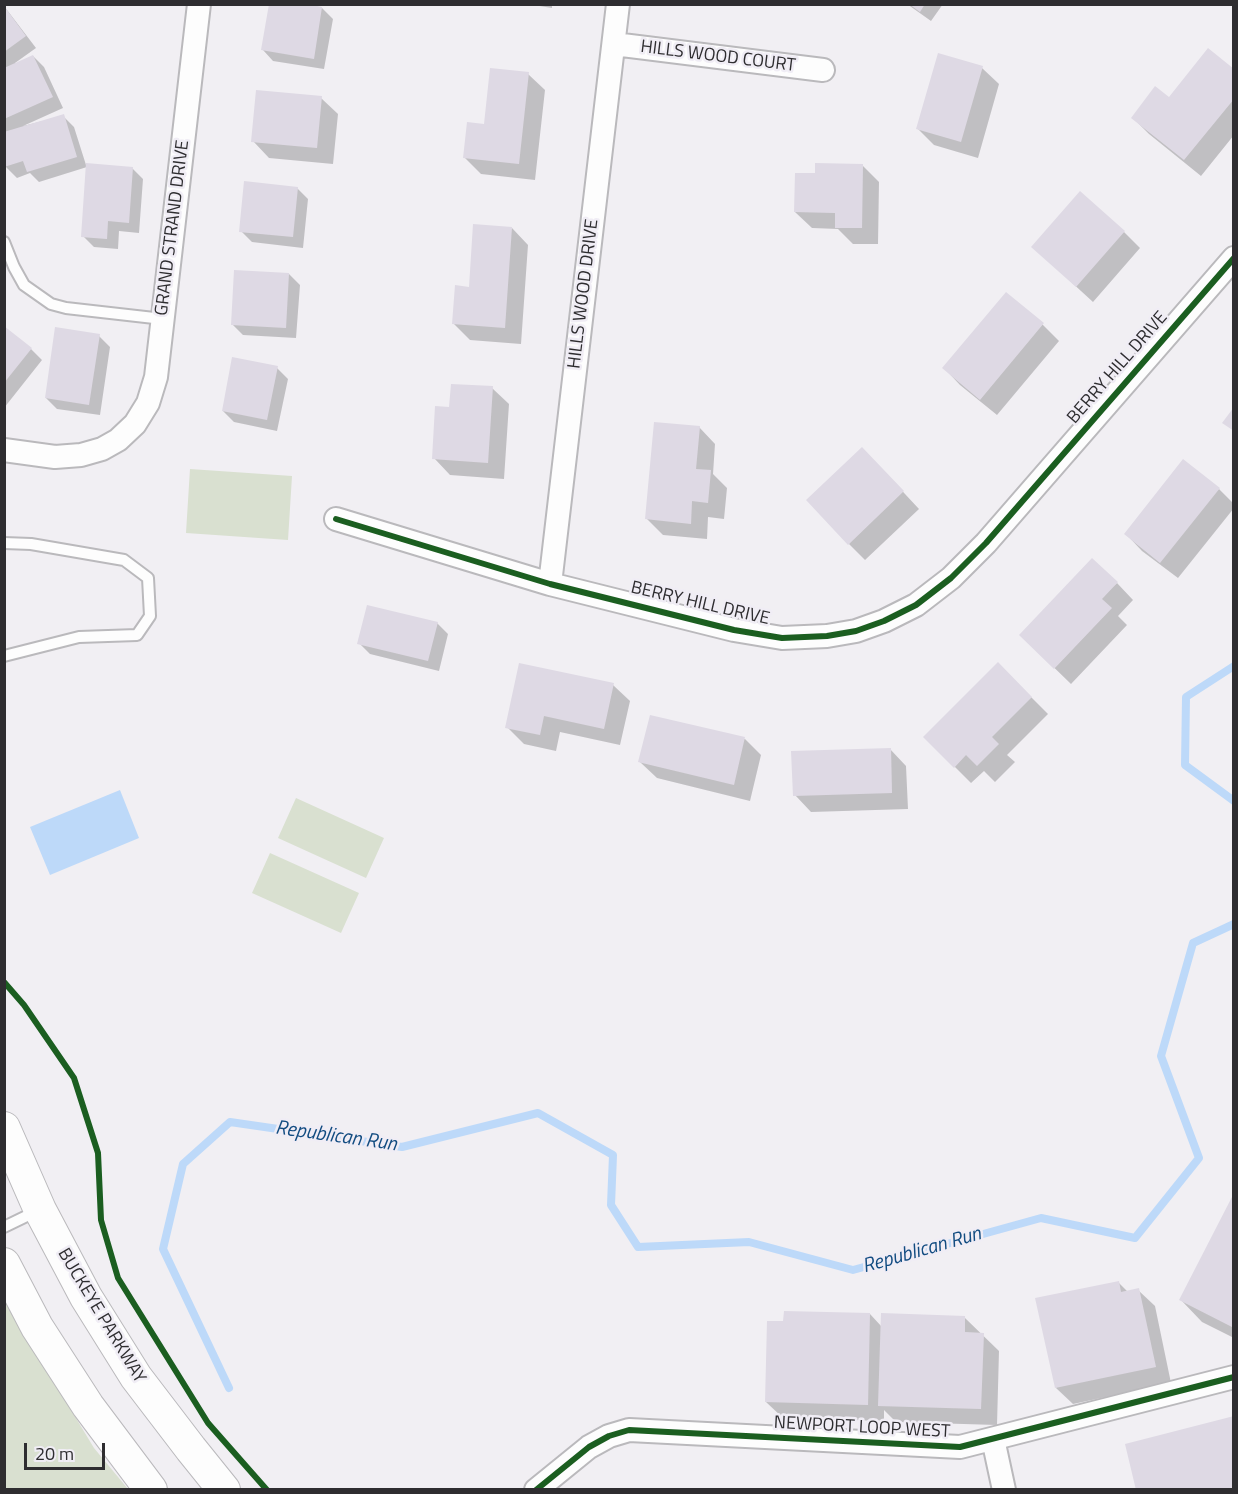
<!DOCTYPE html>
<html>
<head>
<meta charset="utf-8">
<style>
	body { margin:0 }
	#map { position:relative; width:1238px; height:1494px; overflow:hidden; background:#f1eff3; font-family:"Titillium Web",sans-serif }
	canvas { display:block }
	.frame { position:absolute; inset:0; border:6px solid #2e2d30; pointer-events:none }
	.scale { position:absolute; left:24px; top:1443px; width:81px; height:27px; box-sizing:border-box; border:3px solid #2e2d30; border-top:0; padding-left:8px; font-size:18px; line-height:21px; white-space:nowrap; color:#2e2d30; -webkit-text-stroke:4px #f0edf5; paint-order:stroke }
</style>
</head>
<body>
<div id="map">
<canvas width="1238" height="1494"></canvas>
<div class="frame"></div>
<div class="scale">20 m</div>
</div>
<script>
const context = document.querySelector('canvas').getContext('2d');
context.lineJoin = 'round';
function fill(path, color) {
  context.fillStyle = color;
  context.fill(path, 'evenodd');
}
function shape(rows) {
  const path = new Path2D();
  for (const r of rows) {
    path.moveTo(r[0], r[1]);
    for (let i = 2; i < r.length; i += 2) path.lineTo(r[i], r[i + 1]);
  }
  return path;
}
function strokePath(path, color, width, dash) {
  context.strokeStyle = color;
  context.lineWidth = width;
  context.lineCap = dash ? 'butt' : 'round';
  context.setLineDash(dash || []);
  context.stroke(path);
}
function label(font, color, halo, rows, align = 'center') {
  context.font = font + ' "Titillium Web",sans-serif';
  context.lineWidth = 5;
  context.setLineDash([]);
  context.textBaseline = 'middle';
  context.strokeStyle = halo;
  context.fillStyle = color;
  for (const [text, x, y, turn = 0] of rows) {
    context.save();
    context.translate(x, y);
    context.rotate((+turn || 0) * Math.PI / 180);
    context.textAlign = isNaN(turn) ? turn : align;
    if (halo) context.strokeText(text, 0, 0);
    context.fillText(text, 0, 0);
    context.restore();
  }
}
fill(shape([
	[190,469,292,476,288,540,186,533],
	[296,798,384,838,366,878,278,838],
	[270,853,359,893,341,933,252,893],
	[4,1299,94,1448,128,1489,5,1489]
]), '#d9e0d0');
fill(shape([
	[120,790,139,838,50,875,30,827]
]), '#bdd9f9');
fill(shape([
	[527,4,552,4,552,8],
	[907,4,943,4,931,21],
	[4,6,36,48,15,63,16,64,33,56,44,67,63,108,23,126,63,116,74,127,86,165,132,168,143,179,139,233,119,231,118,249,94,247,83,236,87,167,39,182,30,173,17,178,6,167,4,163],
	[322,8,333,19,324,69,273,61,263,50],
	[982,68,999,84,978,158,934,145,917,128],
	[1234,71,1234,135,1201,176,1149,134,1133,118,1169,99],
	[528,74,545,90,535,180,481,174,464,157,486,125],
	[321,98,338,114,333,164,269,158,253,141],
	[862,165,879,182,878,244,853,244,838,229,812,228,795,212,816,175],
	[297,188,308,199,303,248,252,242,241,231],
	[512,228,528,245,521,344,470,340,453,323],
	[1124,232,1140,248,1093,302,1033,247],
	[289,274,300,285,296,338,243,335,232,324],
	[1006,294,1043,325,1059,341,997,415,960,385,944,368],
	[4,328,31,349,42,360,4,408],
	[99,336,110,347,100,415,57,409,46,398],
	[277,368,288,379,277,431,234,422,223,411],
	[492,388,509,404,504,479,450,475,434,458,451,409],
	[699,427,715,444,713,474,727,488,724,519,708,517,707,539,663,535,647,519],
	[878,465,919,509,865,560,849,544],
	[1219,489,1234,504,1234,508,1178,578,1142,551,1126,534],
	[1117,583,1133,600,1118,616,1127,625,1071,684,1037,651],
	[437,623,448,634,439,671,370,654,359,643],
	[998,664,1048,714,1007,755,1015,762,995,782,984,771,971,783,925,737],
	[613,685,630,701,620,745,560,732,556,751,524,744,507,727],
	[745,739,761,755,750,801,657,778,640,762],
	[890,749,906,766,908,809,811,812,795,795],
	[1234,1197,1234,1338,1202,1322,1181,1300],
	[1118,1282,1128,1292,1138,1290,1155,1306,1171,1383,1073,1404,1056,1388],
	[870,1314,882,1327,965,1318,999,1351,997,1425,896,1422,884,1410,884,1421,783,1418,766,1402]
]), '#0003');
strokePath(shape([
	[1234,666,1186,697,1185,765,1234,801],
	[229,1388,163,1249,183,1164,230,1122,402,1147,538,1113,613,1155,611,1205,638,1247,749,1242,853,1270,1041,1218,1135,1238,1199,1158,1161,1056,1193,943,1234,924]
]), '#bdd9f9', 8);
fill(shape([
	[269,4,308,4,322,7,314,59,261,50],
	[909,4,925,4,920,12],
	[4,6,26,36,4,52],
	[1208,48,1234,69,1234,99,1184,160,1131,118,1155,86,1169,97],
	[938,53,983,66,961,142,916,129],
	[33,55,53,97,4,119,4,68],
	[490,68,529,72,519,164,463,158,467,122,484,124],
	[256,90,322,96,317,148,251,142],
	[64,114,77,157,27,172,23,161,4,167,4,132],
	[86,163,133,167,129,223,108,221,107,239,81,237],
	[815,163,863,164,862,228,835,228,835,213,794,212,795,173,815,173],
	[244,181,298,187,293,237,239,232],
	[1080,191,1125,231,1076,287,1031,247],
	[473,224,512,227,505,328,452,324,455,285,469,287],
	[234,270,289,273,286,328,231,325],
	[1006,292,1044,323,980,400,942,368],
	[4,326,32,348,4,383],
	[55,327,100,334,89,405,45,398],
	[232,357,278,366,267,420,222,411],
	[451,384,493,386,488,463,432,459,435,406,449,407],
	[1234,407,1234,431,1222,423],
	[654,422,700,426,696,469,711,470,708,503,692,501,691,524,645,519],
	[862,447,904,491,848,545,806,500],
	[1183,459,1220,488,1160,563,1124,534],
	[1092,558,1118,582,1102,599,1112,608,1054,669,1019,635],
	[367,605,438,622,428,661,357,644],
	[998,662,1032,697,992,737,999,744,977,766,966,755,954,768,923,737],
	[519,663,614,683,604,729,544,716,540,735,505,728],
	[650,715,745,737,734,785,638,762],
	[891,748,892,793,793,796,791,751],
	[1234,1193,1234,1328,1179,1300],
	[1119,1281,1121,1292,1139,1288,1156,1367,1055,1388,1035,1298],
	[784,1311,870,1313,868,1405,765,1402,767,1321,783,1321],
	[881,1313,965,1316,965,1332,984,1333,981,1409,878,1406],
	[1234,1416,1234,1490,1136,1490,1125,1444]
]), '#ded9e4');
const lane = shape([
	[4,242,14,267,24,285,51,304,66,308,163,319],
	[4,543,31,544,124,560,148,578,150,616,137,635,79,637,4,656],
	[4,1227,37,1211]
]);
const street = shape([
	[614,44,823,70],
	[4,450,55,457,81,455,102,449,118,440,135,424,148,403,156,377,199,4],
	[336,519,550,584,734,630,782,638,827,636,856,631,884,621,916,605,951,578,986,543,1234,258],
	[550,584,618,4],
	[993,1439,1004,1490],
	[536,1490,589,1447,609,1436,629,1430,960,1447,1234,1377]
]);
const secondary = shape([
	[4,1128,40,1210,86,1297,136,1377,191,1449,224,1490],
	[4,1264,37,1327,88,1406,151,1490]
]);
strokePath(lane, '#bab9bc', 14);
strokePath(street, '#bab9bc', 26);
strokePath(secondary, '#bab9bc', 34);
strokePath(lane, '#fdfdfd', 10);
strokePath(street, '#fdfdfd', 22);
strokePath(secondary, '#fdfdfd', 32);
strokePath(shape([
	[336,519,550,584,734,630,782,638,827,636,856,631,884,621,916,605,951,578,986,543,1234,258],
	[4,982,24,1005,74,1078,98,1153,101,1220,118,1278,208,1423,267,1490],
	[536,1490,589,1447,609,1436,629,1430,960,1447,1234,1377]
]), '#1b5e20', 6);
label('18px', '#2e2d30', '#f0edf5', [
	["HILLS WOOD COURT",718,57,7],
	["GRAND STRAND DRIVE",173,228,-83],
	["HILLS WOOD DRIVE",584,294,-83],
	["BERRY HILL DRIVE",1118,368,-49],
	["BERRY HILL DRIVE",700,604,13],
	["BUCKEYE PARKWAY",101,1316,59],
	["NEWPORT LOOP WEST",862,1428,3]
]);
label('italic 20px', '#124c81', '#f0edf5', [
	["Republican Run",336,1137,8],
	["Republican Run",922,1251,-16]
]);
</script>
</body>
</html>
